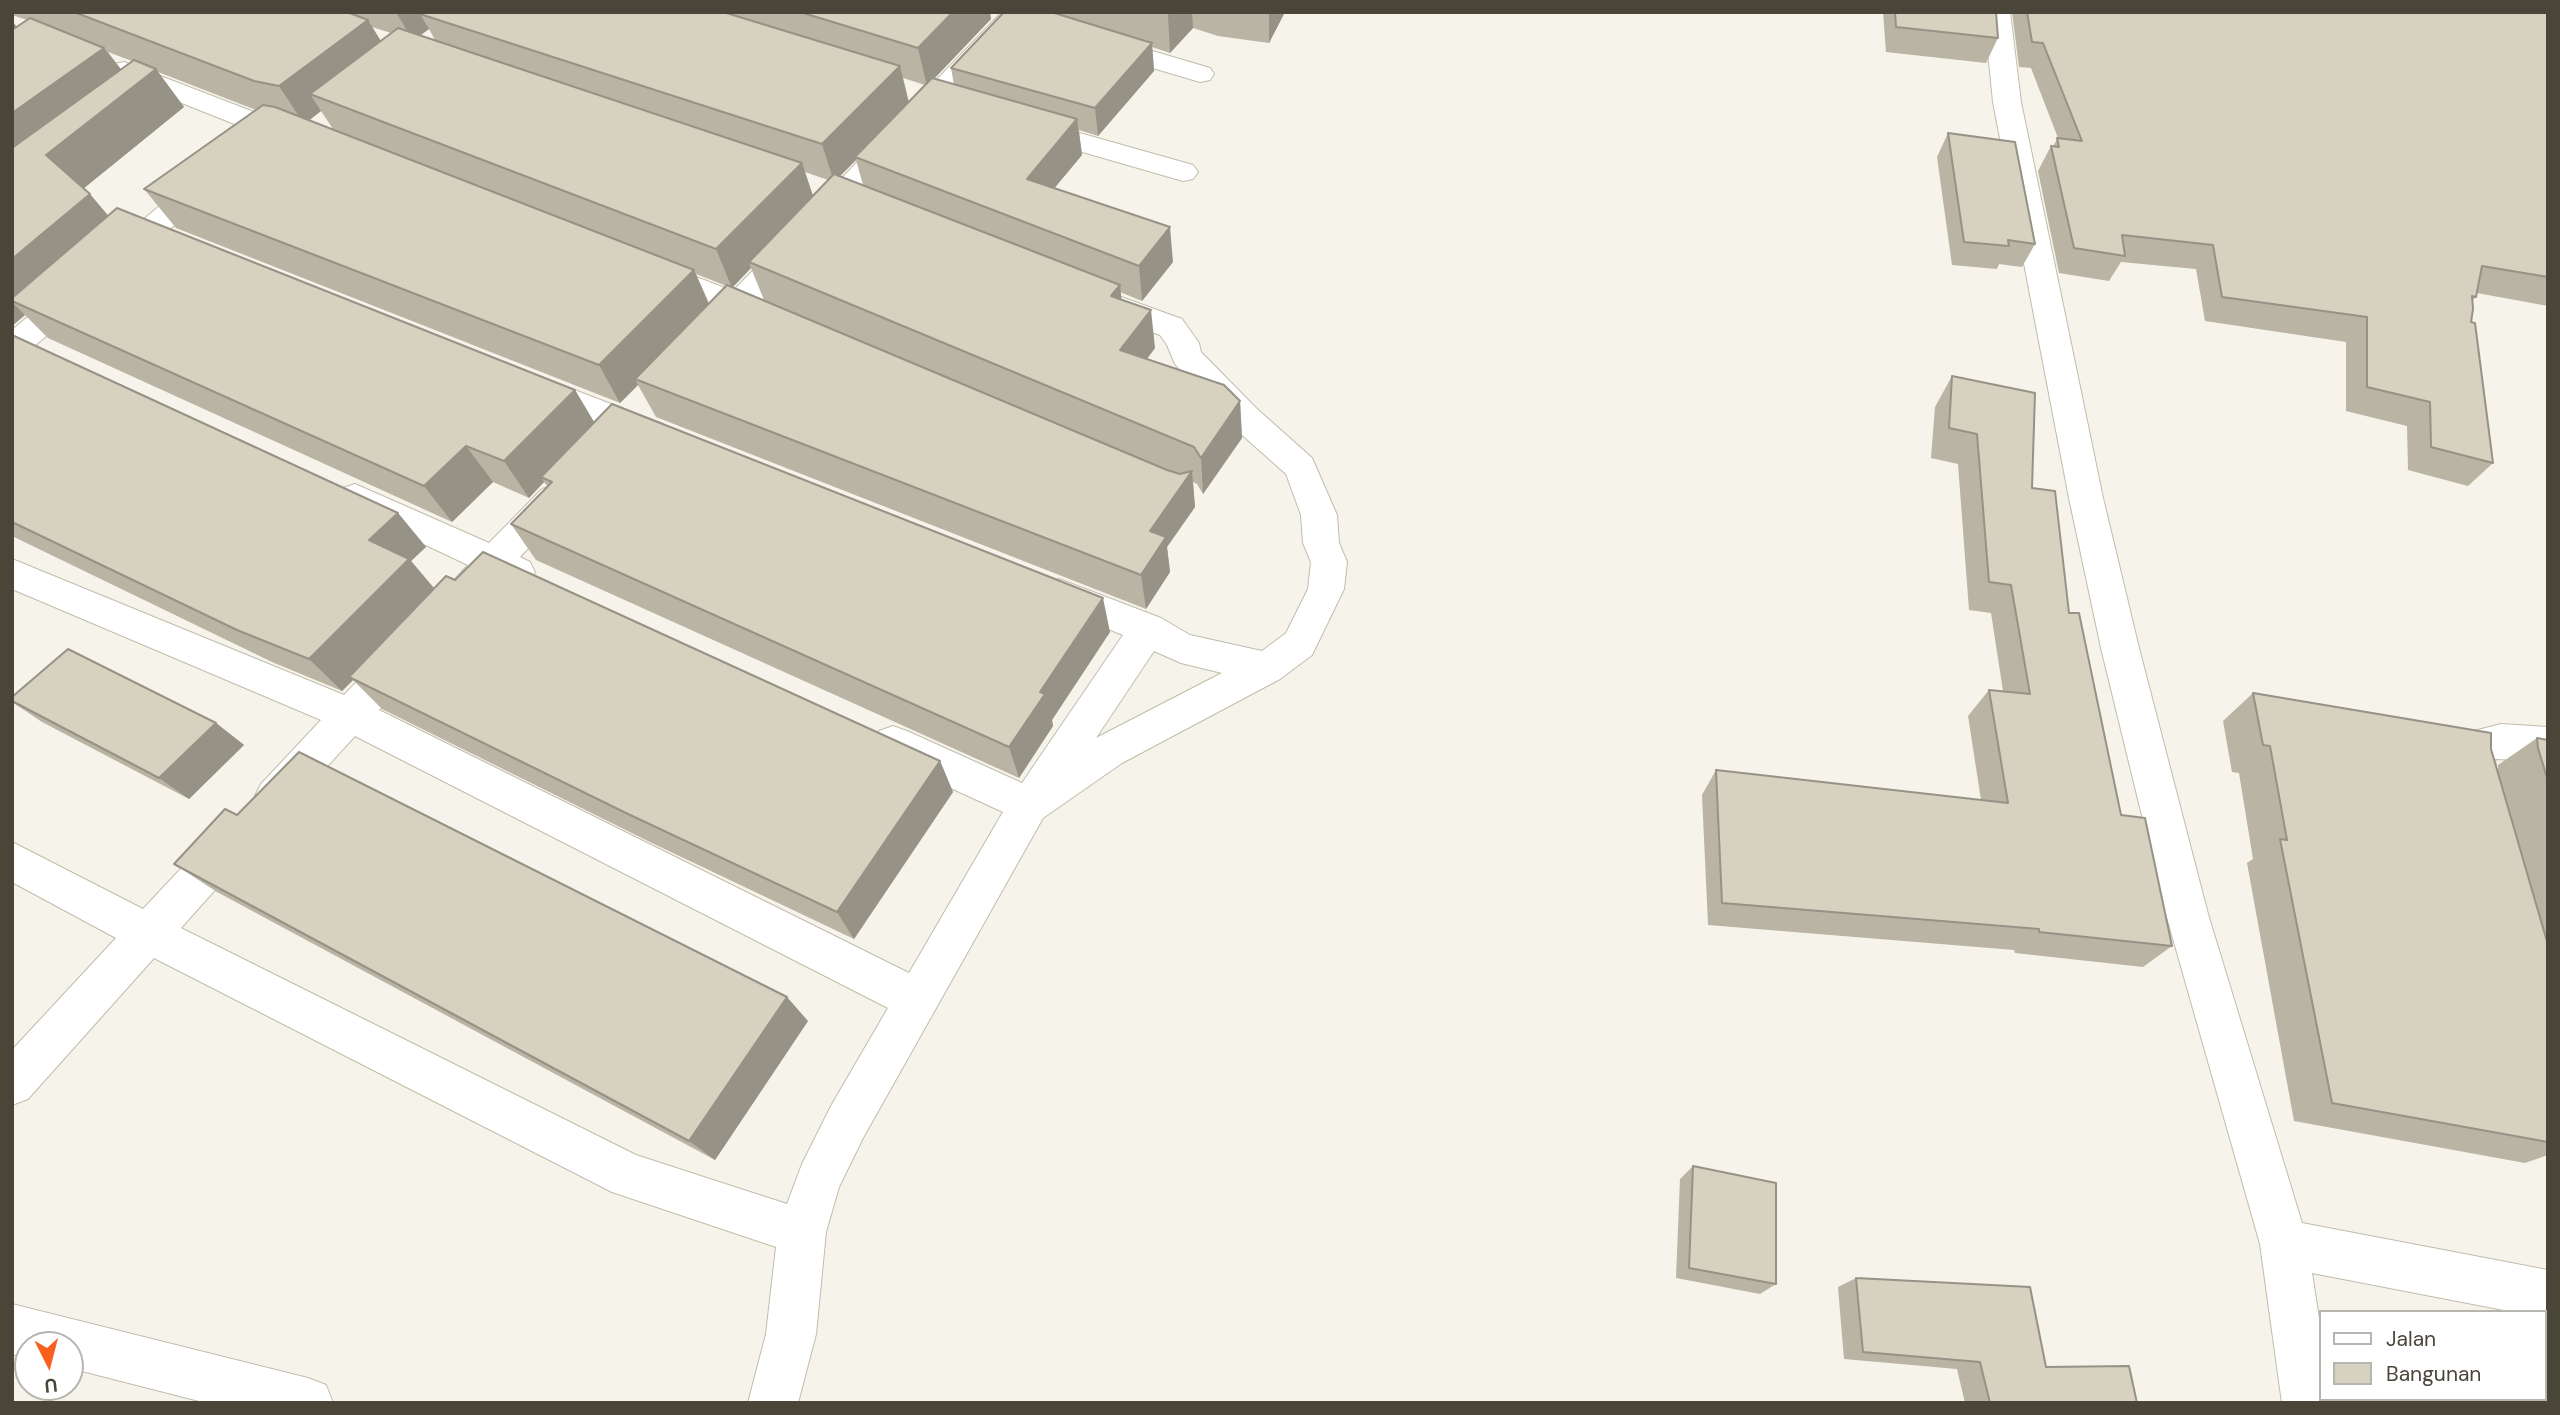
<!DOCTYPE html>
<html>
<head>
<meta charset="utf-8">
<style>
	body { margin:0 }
	#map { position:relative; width:2560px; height:1415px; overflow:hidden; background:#f5f3ea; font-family:"DM Sans",sans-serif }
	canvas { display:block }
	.frame { position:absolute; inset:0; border:14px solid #494538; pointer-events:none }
	.legend { position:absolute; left:2319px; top:1310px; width:228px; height:91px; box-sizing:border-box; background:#fff; border:2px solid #b6b5af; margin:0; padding:9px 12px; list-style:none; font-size:21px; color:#494538 }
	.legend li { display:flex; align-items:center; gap:14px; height:35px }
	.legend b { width:35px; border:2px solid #b6b5af }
	.north { position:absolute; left:14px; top:1331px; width:70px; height:70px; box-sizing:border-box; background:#fff; border:2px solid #b6b5af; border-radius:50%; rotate:174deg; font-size:19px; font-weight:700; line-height:28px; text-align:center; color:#494538 }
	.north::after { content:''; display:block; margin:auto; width:24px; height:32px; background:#f95f1d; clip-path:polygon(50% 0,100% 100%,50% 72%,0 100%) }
</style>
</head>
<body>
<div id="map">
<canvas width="2560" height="1415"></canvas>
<div class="frame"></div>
<ul class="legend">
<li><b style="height:9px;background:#fff"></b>Jalan</li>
<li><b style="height:19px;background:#d7d1bf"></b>Bangunan</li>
</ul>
<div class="north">U</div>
</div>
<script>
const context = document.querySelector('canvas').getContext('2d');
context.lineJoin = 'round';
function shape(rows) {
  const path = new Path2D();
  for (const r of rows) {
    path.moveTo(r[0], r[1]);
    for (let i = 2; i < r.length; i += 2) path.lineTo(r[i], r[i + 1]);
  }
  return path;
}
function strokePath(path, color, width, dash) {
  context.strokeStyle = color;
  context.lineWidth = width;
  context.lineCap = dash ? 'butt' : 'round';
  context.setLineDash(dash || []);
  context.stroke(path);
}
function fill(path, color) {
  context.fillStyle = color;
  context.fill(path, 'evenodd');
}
const minor = shape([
	[1002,12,1030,12,760,302,771,306,776,314,771,322,760,325,743,320,723,341,712,344,701,341,696,333,716,309,643,279,638,272,643,265,654,261,733,291,1002,12],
	[1984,12,2010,12,2021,102,2103,498,2139,648,2208,914,2302,1223,2548,1270,2548,1318,2544,1318,2544,1312,2514,1312,2312,1273,2320,1325,2320,1399,2332,1399,2332,1403,2282,1403,2260,1244,2166,914,2101,648,2069,498,1993,102,1984,12],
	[1105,37,1210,68,1214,74,1210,80,1200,82,1095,51,1091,45,1095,39,1105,37],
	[124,62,280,122,304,128,308,134,304,140,294,143,262,135,114,76,110,70,114,64,124,62],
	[1030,119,1193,165,1198,172,1193,179,1183,181,1020,134,1016,128,1020,122,1030,119],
	[205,173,215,176,220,183,215,190,23,356,12,359,12,330,195,176,205,173],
	[1102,290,1182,319,1199,343,1201,352,1256,408,1312,458,1337,515,1339,543,1347,562,1344,589,1312,655,1280,679,1122,763,1043,818,863,1138,839,1187,826,1232,816,1334,798,1403,748,1403,766,1334,776,1247,612,1192,154,958,28,1099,12,1105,12,1050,116,938,12,882,12,842,143,909,220,827,234,822,248,827,254,840,248,853,181,928,636,1155,787,1204,802,1164,831,1106,888,1008,355,736,289,808,275,814,261,808,255,796,261,784,321,720,12,589,12,559,344,695,390,647,403,642,416,647,422,658,416,669,379,710,909,973,1003,812,879,755,873,743,879,731,893,726,907,731,1022,783,1123,635,1046,604,1041,594,1046,584,1059,579,1161,618,1190,635,1262,651,1286,633,1308,589,1311,562,1303,543,1301,515,1286,474,1232,426,1175,364,1167,345,1160,335,1091,309,1086,301,1091,293,1102,290],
	[1154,651,1181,663,1222,673,1096,738,1154,651],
	[538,376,663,424,668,433,663,442,651,446,526,396,521,388,526,380,538,376],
	[355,484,489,543,542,489,554,485,566,489,571,498,566,507,520,557,530,562,535,572,530,582,517,586,499,580,474,607,461,612,448,607,443,597,448,587,468,565,343,506,338,497,343,488,355,484],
	[2501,724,2548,727,2548,761,2495,759,2498,785,2492,797,2478,802,2464,797,2458,785,2455,760,2466,733,2501,724],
	[12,1304,308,1378,326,1385,333,1403,207,1403,70,1368,70,1345,28,1345,28,1358,12,1354,12,1304]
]);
strokePath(minor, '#c1bdac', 2);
fill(minor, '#fff');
fill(shape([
	[12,12,990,12,991,19,934,79,954,85,951,68,1004,12,1285,12,1269,43,1218,36,1193,28,1170,53,1152,47,1154,71,1098,136,1079,130,1082,155,1054,188,1173,262,1142,301,1120,292,1121,299,1155,348,1147,359,1240,401,1242,438,1203,494,1197,484,1193,482,1195,507,1167,547,1170,572,1146,609,656,417,638,385,620,403,176,228,144,189,256,110,158,72,184,107,84,188,108,216,575,390,594,422,1110,632,1052,720,1053,726,1019,778,536,560,511,524,548,487,544,482,529,498,493,482,452,522,48,338,25,315,12,326,12,21,17,27,27,20,12,15],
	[372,27,391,33,381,41],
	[429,29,435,40,420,35],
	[108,52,132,61,121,69],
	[903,78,925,85,909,102],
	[321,111,333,129,310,120],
	[856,160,863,185,840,176],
	[805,172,828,180,813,196],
	[751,268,764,300,733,287],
	[696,274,719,283,726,286,709,303],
	[1883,12,1996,12,1998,38,1986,63,1886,52],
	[2012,12,2548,12,2548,306,2477,293,2476,297,2472,301,2471,322,2493,463,2468,486,2408,470,2407,426,2346,411,2346,342,2205,321,2196,269,2121,262,2109,281,2059,273,2038,171,2051,146,2053,146,2058,138,2031,68,2019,67],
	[1948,133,2035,244,2022,267,1999,264,1997,269,1952,265,1937,157],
	[12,335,398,513,426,547,411,561,434,588,455,580,940,761,953,792,854,939,652,843,382,709,353,680,342,691,272,662,12,536],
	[1952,376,2032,488,2069,613,2121,815,2172,946,2143,967,2015,953,2014,950,1708,925,1702,795,1716,770,1981,800,1968,716,1989,690,2003,691,1991,613,1969,610,1958,464,1931,458,1935,407],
	[2253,693,2491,749,2498,772,2498,765,2537,738,2548,740,2548,1155,2525,1163,2294,1121,2247,863,2253,859,2239,773,2232,772,2223,721],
	[12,702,216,723,244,745,189,799,42,722],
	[237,815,808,1021,715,1160,217,892,174,864],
	[1693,1166,1776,1284,1760,1294,1676,1278,1680,1179],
	[1856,1278,2046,1367,2137,1403,1965,1403,1957,1369,1844,1359,1838,1287],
	[2429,1399,2544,1399,2548,1403,2430,1403]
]), '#b9b4a4');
fill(shape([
	[396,12,450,12,420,14,429,29,413,41],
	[953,12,990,12,991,19,927,86,918,48],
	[1170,12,1192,12,1193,28,1170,53,1168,15],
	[1269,12,1285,12,1269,43],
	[368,20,391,58,310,94,321,111,304,124,279,86],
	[12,21,31,45,12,58],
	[1152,43,1154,71,1098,136,1095,108],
	[104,48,134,86,12,175,12,113],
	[900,66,909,104,855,157,856,160,834,182,822,144],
	[156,69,184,107,78,193,46,155],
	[1077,119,1082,155,1033,214,1027,179],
	[802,163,815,202,749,262,751,268,732,288,716,249],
	[90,194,122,232,12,301,12,259],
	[1170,227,1173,262,1142,301,1139,266],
	[694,270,711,309,635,379,638,385,620,403,599,365],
	[1120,285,1124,324,1111,296],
	[12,302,25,315,12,326],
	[1151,310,1155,348,1125,388,1120,350],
	[575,390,597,427,541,477,544,482,529,498,504,461],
	[1240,401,1242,438,1203,494,1201,458],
	[466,446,493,482,452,522,424,486],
	[1192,471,1195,507,1167,547,1170,572,1146,609,1141,575,1150,531],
	[398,513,426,547,411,561,438,593,349,677,353,680,342,691,309,659,369,540],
	[1103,598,1110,632,1052,720,1053,726,1019,778,1009,747,1040,692],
	[216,723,244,745,189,799,159,778],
	[940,761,953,792,854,939,837,912],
	[787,997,808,1021,715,1160,689,1141]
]), '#969286');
const building = shape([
	[74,12,347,12,368,20,279,86,254,81,74,12],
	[422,12,723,12,900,66,822,144,420,14,422,12],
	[800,12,953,12,918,48,800,12],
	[1004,12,1051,12,1152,43,1095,108,951,68,1004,12],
	[1895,12,1996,12,1998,38,1896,27,1895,12],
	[2027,12,2548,12,2548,277,2482,266,2476,297,2472,296,2473,309,2471,322,2475,323,2493,463,2431,447,2430,402,2367,387,2367,317,2222,297,2213,245,2122,235,2125,256,2074,248,2051,146,2059,147,2057,138,2082,141,2043,43,2032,42,2027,12],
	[30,18,104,48,12,113,12,30,30,18],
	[398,28,802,163,716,249,310,94,398,28],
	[134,60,156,69,46,155,90,194,12,259,12,148,134,60],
	[932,78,1077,119,1027,179,1170,227,1139,266,855,157,932,78],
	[263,105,275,107,694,270,599,365,144,189,263,105],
	[1948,133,2015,142,2035,244,2008,240,2009,246,1964,242,1948,133],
	[834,174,1120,285,1111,296,1151,310,1120,350,1224,385,1240,401,1201,458,1194,447,749,262,834,174],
	[117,208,575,390,504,461,466,446,424,486,12,301,12,298,117,208],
	[727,285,1167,470,1180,474,1192,471,1150,531,1166,537,1141,575,635,379,727,285],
	[12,335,398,513,369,540,409,559,309,659,237,630,12,522,12,335],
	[1952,376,2035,393,2032,488,2055,491,2069,613,2079,613,2121,815,2145,818,2172,946,2039,932,2039,929,1722,903,1716,770,2008,803,1989,690,2030,694,2011,585,1989,582,1977,434,1949,428,1952,376],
	[612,404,1103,598,1040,692,1045,694,1009,747,511,524,552,482,541,477,612,404],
	[483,552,940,761,837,912,628,814,349,677,446,576,455,580,483,552],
	[68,649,216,723,159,778,12,701,12,697,68,649],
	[2253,693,2491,733,2491,749,2548,945,2548,1142,2332,1103,2280,839,2287,840,2270,746,2263,745,2253,693],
	[2537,738,2548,740,2548,781,2538,748,2537,738],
	[299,752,787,997,689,1141,174,864,225,809,237,815,299,752],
	[1693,1166,1776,1183,1776,1284,1689,1268,1693,1166],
	[1856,1278,2030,1287,2046,1367,2129,1366,2137,1403,1990,1403,1980,1362,1863,1352,1856,1278],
	[2544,1361,2548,1362,2548,1403,2489,1403,2488,1399,2544,1399,2544,1361]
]);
fill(building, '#d7d1bf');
strokePath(building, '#969286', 2);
</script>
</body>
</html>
